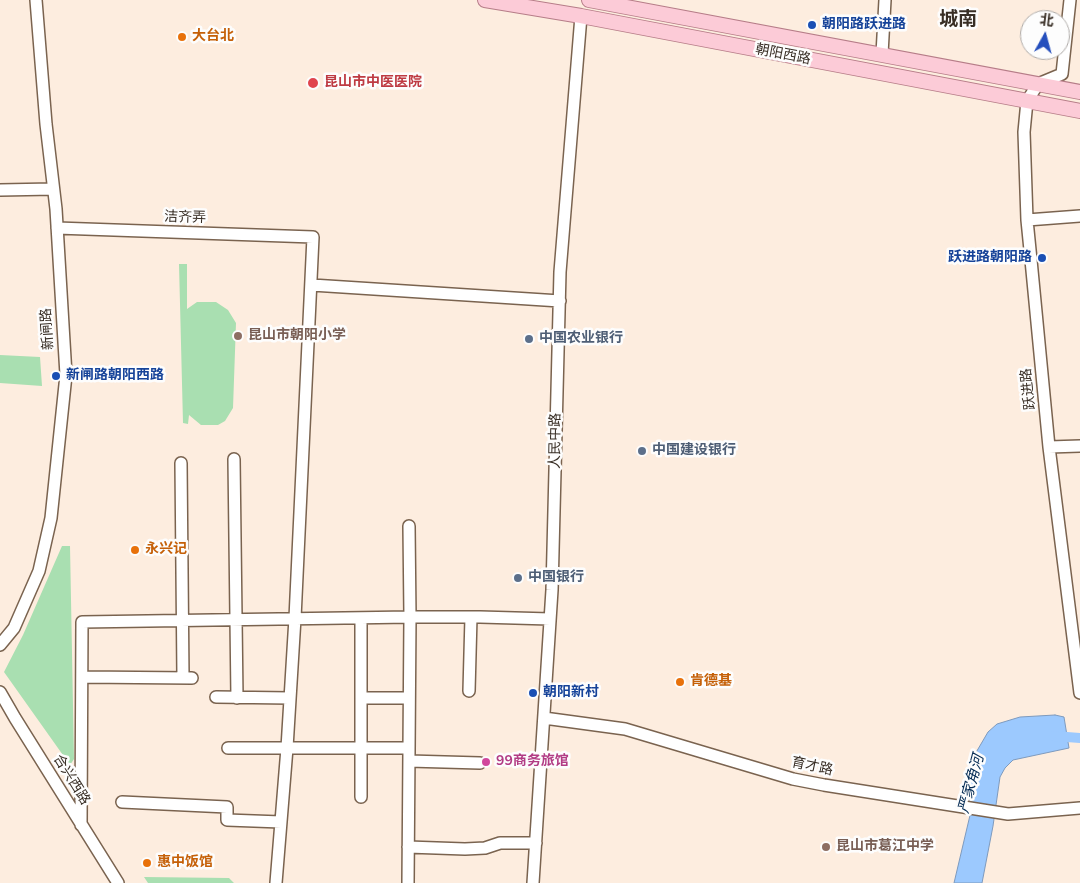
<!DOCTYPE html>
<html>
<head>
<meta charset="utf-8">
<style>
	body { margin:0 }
	#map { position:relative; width:1080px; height:883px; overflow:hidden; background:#fdeddf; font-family:"Nunito Sans","Noto Sans SC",sans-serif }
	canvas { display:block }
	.north { position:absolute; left:1020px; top:10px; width:50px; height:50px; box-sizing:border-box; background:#fdfdfd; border:1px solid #aeaaa7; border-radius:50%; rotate:7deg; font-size:14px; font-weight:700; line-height:20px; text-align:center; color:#382e25 }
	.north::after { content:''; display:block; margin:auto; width:18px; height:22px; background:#254fbd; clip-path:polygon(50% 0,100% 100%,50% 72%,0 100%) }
</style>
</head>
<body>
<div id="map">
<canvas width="1080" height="883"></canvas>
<div class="north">北</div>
</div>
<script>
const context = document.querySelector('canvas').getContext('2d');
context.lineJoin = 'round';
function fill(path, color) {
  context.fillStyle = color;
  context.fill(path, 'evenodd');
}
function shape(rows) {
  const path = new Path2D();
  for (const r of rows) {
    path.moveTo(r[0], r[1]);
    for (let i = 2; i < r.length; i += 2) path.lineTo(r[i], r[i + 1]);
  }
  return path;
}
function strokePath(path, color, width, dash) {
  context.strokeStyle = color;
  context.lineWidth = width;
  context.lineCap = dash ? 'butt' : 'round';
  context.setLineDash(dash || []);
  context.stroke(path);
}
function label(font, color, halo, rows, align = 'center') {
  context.font = font + ' "Nunito Sans","Noto Sans SC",sans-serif';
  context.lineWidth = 5;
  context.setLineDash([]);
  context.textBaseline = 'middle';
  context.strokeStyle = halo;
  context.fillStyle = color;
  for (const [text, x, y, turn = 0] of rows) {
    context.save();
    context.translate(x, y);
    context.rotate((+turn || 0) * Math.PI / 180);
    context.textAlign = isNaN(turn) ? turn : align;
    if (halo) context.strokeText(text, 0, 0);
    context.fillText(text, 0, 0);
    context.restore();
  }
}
fill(shape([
	[179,264,187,264,187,309,197,302,216,302,228,310,236,323,233,408,225,421,218,425,201,425,189,415,188,424,183,423],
	[0,355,40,357,42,386,0,383],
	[62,546,70,546,74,759,70,765,4,672,23,635],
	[144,877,229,878,234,883,148,883]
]), '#a9dfb1');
const water = shape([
	[1055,715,1064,717,1069,748,1013,760,1005,768,1000,777,993,826,982,883,954,883,971,811,968,786,971,761,988,732,997,724,1020,717,1055,715]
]);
fill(water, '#9cc9fe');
strokePath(water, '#7e9abd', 1);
strokePath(shape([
	[1054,736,1080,738]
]), '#9cc9fe', 10);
const minor = shape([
	[1070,0,1062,74,1038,84,1027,101,1024,132,1027,220,1031,260,1049,447,1080,693],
	[882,54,885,0],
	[0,190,53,189],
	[1027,220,1080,216],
	[57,228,313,237,295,618,287,748,276,883],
	[312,285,560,301],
	[1049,447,1080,446],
	[234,459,237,698],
	[181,463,183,678],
	[0,645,14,628,39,571,51,518,66,375,56,209,46,124,36,0],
	[82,677,192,678],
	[469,691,471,617],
	[0,692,15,718,118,883],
	[216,697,290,698],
	[361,698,409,698],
	[544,718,625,729,793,779,824,785,1008,814,1080,808],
	[228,748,409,748],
	[409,761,480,763],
	[361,797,361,618],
	[122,802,227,807,227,820,281,822],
	[81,825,82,622,410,617,480,617,550,619],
	[408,847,465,849,485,848,500,843,536,843],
	[408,883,410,617,409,526],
	[533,883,552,590,560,272,581,16]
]);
const major = shape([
	[485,0,581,16,1080,111],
	[589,0,1080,92]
]);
strokePath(minor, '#7a634f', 14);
strokePath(major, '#b67d88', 16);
strokePath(minor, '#fff', 11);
strokePath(major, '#fccbd7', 14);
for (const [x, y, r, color] of [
	[812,25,5,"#1a4fb4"],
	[182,37,5,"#e8710a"],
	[313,83,6,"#e0444e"],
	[1042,258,5,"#1a4fb4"],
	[238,336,5,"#8d6e63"],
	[529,339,5,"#5c6f8a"],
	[56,376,5,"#1a4fb4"],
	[642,451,5,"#5c6f8a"],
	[135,550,5,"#e8710a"],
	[518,578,5,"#5c6f8a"],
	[680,682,5,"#e8710a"],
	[533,693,5,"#1a4fb4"],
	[486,762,5,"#d1479c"],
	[826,847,5,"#8d6e63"],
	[147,863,5,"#e8710a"]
]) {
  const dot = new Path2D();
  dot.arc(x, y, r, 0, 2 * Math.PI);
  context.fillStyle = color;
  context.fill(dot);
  strokePath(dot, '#fdfdfd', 2);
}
label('bold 14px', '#164399', '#fdfdfd', [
	["朝阳路跃进路",822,25],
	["跃进路朝阳路",1032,258,"right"],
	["新闸路朝阳西路",66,376],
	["朝阳新村",543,693]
], 'left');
label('bold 14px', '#c56008', '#fdfdfd', [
	["大台北",192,37],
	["永兴记",145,550],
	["肯德基",690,682],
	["惠中饭馆",157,863]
], 'left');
label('14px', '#382e25', '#fdfdfd', [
	["朝阳西路",783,55,11],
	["洁齐弄",185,218,2],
	["新闸路",48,329,-94],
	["跃进路",1029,389,-96],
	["人民中路",556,441,-89],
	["育才路",812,767,12],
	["合兴西路",71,780,58]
]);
label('bold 14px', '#be3a42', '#fdfdfd', [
	["昆山市中医医院",324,83]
], 'left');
label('bold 14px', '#785e54', '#fdfdfd', [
	["昆山市朝阳小学",248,336],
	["昆山市葛江中学",836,847]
], 'left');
label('bold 14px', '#4e5e75', '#fdfdfd', [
	["中国农业银行",539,339],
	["中国建设银行",652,451],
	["中国银行",528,578]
], 'left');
label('bold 14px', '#b23c85', '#fdfdfd', [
	["99商务旅馆",496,762]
], 'left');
label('italic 15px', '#042b54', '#fdfdfd', [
	["严家角河",972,784,-75]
]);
label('bold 19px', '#382e25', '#fdfdfd', [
	["城南",958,20]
]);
</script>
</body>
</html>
